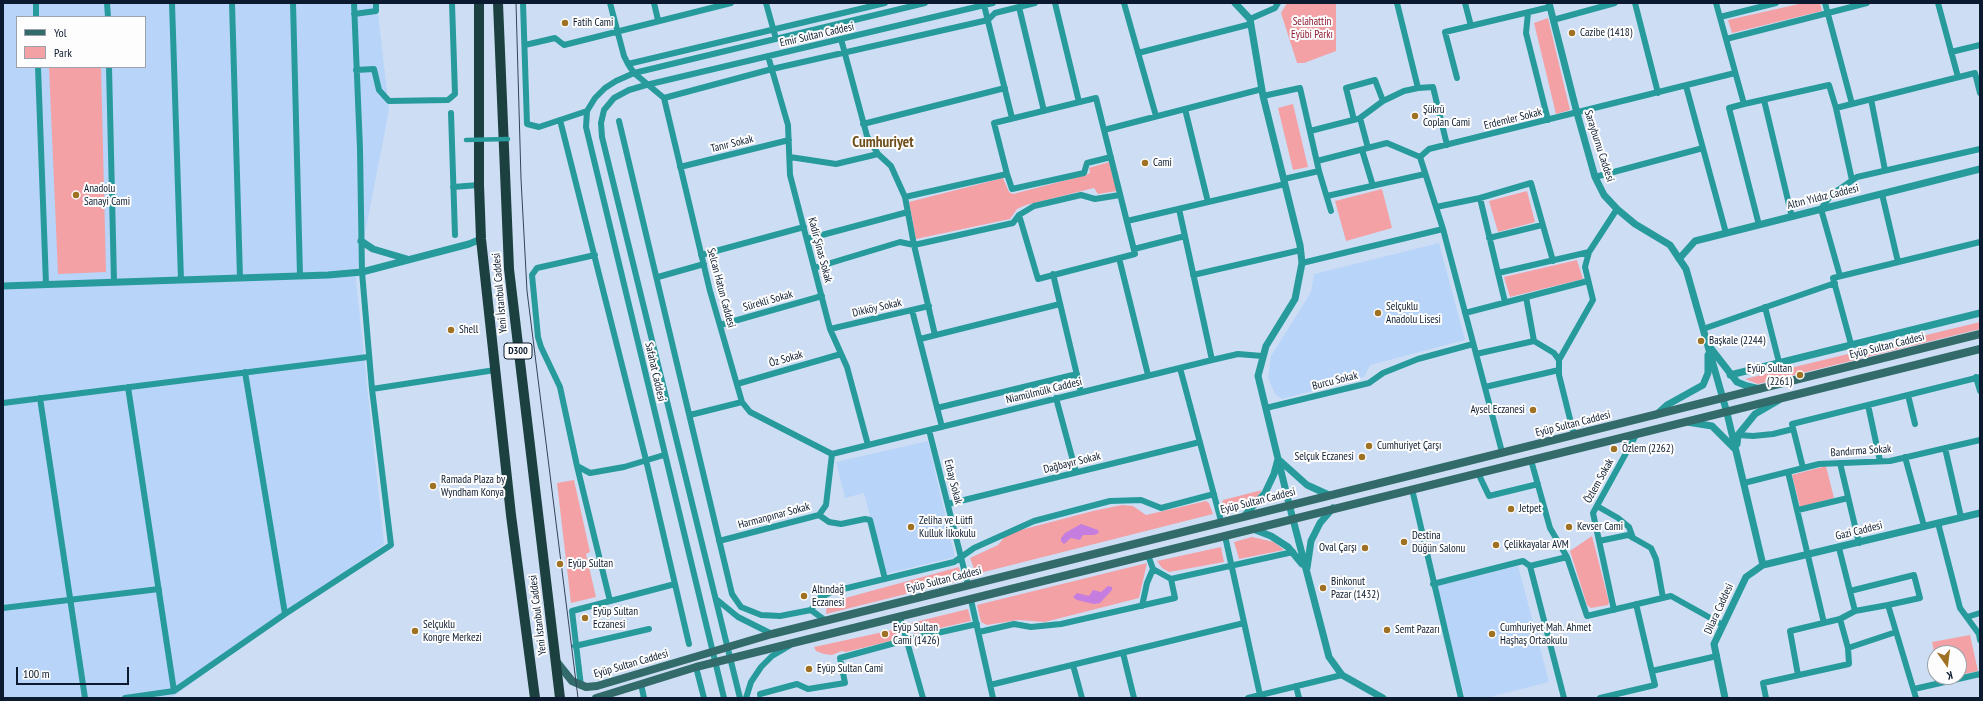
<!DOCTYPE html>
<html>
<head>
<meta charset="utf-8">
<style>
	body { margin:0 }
	#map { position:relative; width:1983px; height:701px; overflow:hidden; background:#cddef4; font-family:"PT Sans Narrow",sans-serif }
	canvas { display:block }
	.frame { position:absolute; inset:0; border:4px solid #0b1a2e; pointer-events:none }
	.legend { position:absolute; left:16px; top:16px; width:130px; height:52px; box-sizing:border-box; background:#fdfdfd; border:1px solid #9ca2aa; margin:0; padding:5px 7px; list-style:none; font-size:12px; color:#0b1a2e }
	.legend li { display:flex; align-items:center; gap:8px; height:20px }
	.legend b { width:20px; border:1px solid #9ca2aa }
	.north { position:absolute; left:1927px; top:645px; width:40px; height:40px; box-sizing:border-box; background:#fdfdfd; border:1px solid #9ca2aa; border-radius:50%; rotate:166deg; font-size:11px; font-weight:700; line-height:16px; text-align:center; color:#0b1a2e }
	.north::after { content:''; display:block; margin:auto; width:14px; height:18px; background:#9f7123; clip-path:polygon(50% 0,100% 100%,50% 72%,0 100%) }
	.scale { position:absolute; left:16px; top:667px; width:113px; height:18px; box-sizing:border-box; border:2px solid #0b1a2e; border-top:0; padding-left:5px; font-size:12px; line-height:14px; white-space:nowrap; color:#0b1a2e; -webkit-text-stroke:3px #fdfdfd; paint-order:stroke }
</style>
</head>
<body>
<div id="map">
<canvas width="1983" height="701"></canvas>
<div class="frame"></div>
<ul class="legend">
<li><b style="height:5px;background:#336b6b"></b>Yol</li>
<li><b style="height:11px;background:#f3a1a5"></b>Park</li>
</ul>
<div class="north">K</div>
<div class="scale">100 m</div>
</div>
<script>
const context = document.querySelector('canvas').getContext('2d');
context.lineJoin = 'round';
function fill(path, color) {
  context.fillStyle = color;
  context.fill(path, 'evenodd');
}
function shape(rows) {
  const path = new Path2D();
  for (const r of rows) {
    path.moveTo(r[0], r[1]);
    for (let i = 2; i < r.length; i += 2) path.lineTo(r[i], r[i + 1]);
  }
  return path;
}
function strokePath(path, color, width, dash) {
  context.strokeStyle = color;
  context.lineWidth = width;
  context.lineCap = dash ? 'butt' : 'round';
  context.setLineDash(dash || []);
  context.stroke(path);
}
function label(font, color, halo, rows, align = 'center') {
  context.font = font + ' "PT Sans Narrow",sans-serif';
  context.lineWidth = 4;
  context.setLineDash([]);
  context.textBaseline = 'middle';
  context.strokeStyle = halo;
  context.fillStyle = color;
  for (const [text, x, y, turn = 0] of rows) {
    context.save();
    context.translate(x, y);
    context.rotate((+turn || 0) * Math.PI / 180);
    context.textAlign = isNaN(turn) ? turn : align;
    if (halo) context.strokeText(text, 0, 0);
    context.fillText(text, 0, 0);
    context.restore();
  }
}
fill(shape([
	[3,3,377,3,389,110,356,280,384,544,174,696,165,698,3,698],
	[17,17,145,17,145,67,17,67],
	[1439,243,1465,340,1370,365,1364,377,1282,399,1275,394,1268,378,1271,356,1311,292,1314,274],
	[928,441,955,557,885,574,864,493,845,498,836,462],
	[1518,566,1549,682,1486,698,1465,698,1436,586]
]), '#b8d4f9');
fill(shape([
	[1287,3,1336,3,1336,51,1304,63,1297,63,1281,13],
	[1803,3,1820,3,1822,11,1732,33,1728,20],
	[1548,18,1570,110,1556,114,1534,23],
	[49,67,101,67,106,272,58,274],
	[1293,104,1308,167,1293,170,1278,108],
	[1109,162,1117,191,1098,194,1094,188,1026,205,1017,209,1010,219,916,239,909,202,1003,178,1009,192,1013,194,1086,175,1090,173,1089,168],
	[1382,189,1392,228,1346,241,1335,201],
	[1527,191,1535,222,1498,232,1489,201],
	[1577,260,1583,279,1510,297,1504,277],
	[1980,322,1980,329,1758,384,1745,379],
	[1826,466,1834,498,1800,507,1792,475],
	[574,480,590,552,586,554,596,597,571,603,557,483],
	[1262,490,1250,506,1224,513,1222,503,1223,500],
	[1206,501,1209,503,1213,514,976,574,970,558,998,545,1006,535,1013,532,1093,511,1122,505,1133,506,1146,515],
	[1592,536,1609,602,1608,605,1591,608,1587,605,1570,551],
	[1252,537,1274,542,1284,550,1239,559,1234,542],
	[1221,547,1224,562,1169,572,1162,568,1157,561],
	[1147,563,1139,598,1045,622,1018,620,987,625,981,622,977,605],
	[959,567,962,580,826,614,827,603],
	[968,609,971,621,914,634,911,623],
	[897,629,899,639,846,652,842,651,832,655,824,654,816,651,814,647],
	[1970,635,1978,671,1959,675,1959,653,1935,653,1935,657,1932,642]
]), '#f3a1a5');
fill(shape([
	[1081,524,1098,530,1099,533,1094,535,1083,535,1080,540,1071,538,1064,544,1061,541,1061,538,1065,533],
	[1108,586,1112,587,1112,590,1100,603,1094,604,1077,600,1073,597,1077,593,1089,596,1093,590,1101,592]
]), '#c57ee0');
strokePath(shape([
	[36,3,36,17],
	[107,3,108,17],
	[172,3,181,280],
	[232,3,240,278],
	[293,3,300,276],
	[354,3,360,149,362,272,372,389],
	[523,3,527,124,539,127,587,111],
	[610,3,624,56,628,64,634,73,664,98,710,291,742,402,750,412,832,454],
	[654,3,658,20],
	[766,3,776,39],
	[1055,3,1079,102],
	[1124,3,1156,116],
	[1397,3,1418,88,1433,87,1447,145],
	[1465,3,1471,26],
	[1635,3,1658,93],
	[1716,3,1744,104,1829,85,1836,108],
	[1825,3,1852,104],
	[1938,3,1958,77],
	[984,5,1012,118],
	[1019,7,1044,111],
	[1528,13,1526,33,1548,120],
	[354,14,376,11,376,3],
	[1720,17,1776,3],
	[1250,19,1275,8,1278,3],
	[1553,20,1615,3],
	[841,39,867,136,878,154,891,166,905,197,1007,174,1012,189,1084,173,1087,163,1111,157],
	[1726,39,1867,3],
	[525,45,555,38,564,45,731,3],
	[1951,52,1980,45],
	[1138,53,1251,24],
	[768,56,788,125,790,175,830,329,847,367,868,445],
	[628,64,885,3],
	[38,67,46,284],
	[109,67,114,282],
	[356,70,374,69,379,90,389,101,448,100,455,94,452,3],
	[1457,78,1445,32,1550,7],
	[1686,86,1726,233],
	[1263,96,1300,88,1319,171,1331,211],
	[664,98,772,69,988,20,995,13,1035,3],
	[1871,99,1885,170],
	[1764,100,1792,217],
	[1744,104,1729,108,1759,225],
	[1185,109,1208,202],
	[451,113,455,235],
	[560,120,646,460,689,644],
	[1354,120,1346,88,1375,80,1383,101],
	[619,121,732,594,741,607,761,615,780,616,811,610,826,621],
	[863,124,1005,88],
	[1104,130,1262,89],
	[1310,131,1357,119],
	[1368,148,1360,118,1383,101,1404,91,1418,88],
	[1362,150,1373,186],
	[790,157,836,164,878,154],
	[1317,161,1387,143,1420,157],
	[680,167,789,140],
	[1007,174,994,123,1096,98,1135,254,1038,279,1019,215],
	[1595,177,1703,148],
	[1284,179,1319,171],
	[1852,180,1836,108,1975,73,1980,93],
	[453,187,479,185],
	[1882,194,1898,262],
	[1327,196,1425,174],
	[905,197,914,245,1013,223,1019,215,1034,206,1081,195,1095,199,1120,195],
	[1480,198,1498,273],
	[1436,207,1480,198,1531,183,1553,261],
	[1179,209,1212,360],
	[1127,221,1285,184],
	[1443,229,1502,452],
	[1489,238,1542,225],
	[807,239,908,212],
	[1134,249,1185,236],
	[595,255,537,268,532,275,538,337,541,347,560,387,577,466,590,473,624,467,664,455],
	[701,255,804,227],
	[1119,258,1148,375],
	[1302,263,1443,229,1420,157,1429,149,1735,73],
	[814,268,900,242,914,245,935,335],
	[1053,274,1081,392],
	[1193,275,1301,250],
	[1840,276,1821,209,1831,195,1857,177,1980,149],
	[658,277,704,264],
	[1526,297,1534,341],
	[1505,302,1498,273,1589,252],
	[1765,307,1779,362],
	[912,310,942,427],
	[1465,313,1588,281],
	[720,325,822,296],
	[830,329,929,306],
	[1703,329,1835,283],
	[920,339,1060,304],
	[1851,344,1833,278,1980,242],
	[1476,354,1534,341,1554,353,1559,360],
	[1180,368,1221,521],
	[245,372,285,614],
	[1976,377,1980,391],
	[737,384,841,354],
	[128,387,174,691],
	[1485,387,1559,370],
	[1908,395,1915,424],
	[40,398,85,698],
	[1056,398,1076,472],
	[3,403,368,357],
	[1868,405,1880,461],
	[937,408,1077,374],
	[1266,408,1369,383,1383,373,1418,359,1473,344],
	[690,415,742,402],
	[929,430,968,585],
	[1574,435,1559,375,1559,360,1593,300,1585,267,1589,252,1617,209],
	[1738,435,1753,436,1773,434,1793,429],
	[1945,448,1961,517],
	[832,454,1212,360,1238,354,1262,356],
	[1905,457,1924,526],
	[1531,460,1550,528,1567,557,1587,616,1671,596,1723,625],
	[1840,463,1859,543],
	[577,466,610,601],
	[1803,468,1792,424,1980,377],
	[1788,472,1824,623],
	[1478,473,1489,496,1538,484],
	[1744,483,1819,464,1890,461,1980,440],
	[1412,489,1461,698],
	[948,504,1200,442],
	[1597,506,1618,518,1629,527,1633,538],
	[1798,510,1848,498],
	[819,515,829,522,841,524,865,519,870,520,885,579],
	[1938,523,1960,608,1979,634,1980,640],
	[1225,536,1260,695],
	[719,541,819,515,826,505,832,454],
	[1599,541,1628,535,1651,548,1656,559,1663,598],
	[1839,548,1855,611,1888,605,1916,698],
	[1148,555,1153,569,1171,579],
	[1433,584,1523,561,1530,566],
	[1850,591,1914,575,1920,598,1888,605],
	[716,599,738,617,772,634],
	[971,600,993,698],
	[1142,606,1147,583,1153,569],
	[3,608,159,589],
	[811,610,818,599,831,592,954,562,974,548,1034,521,1110,501,1141,500,1161,508,1214,494],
	[1614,610,1593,513,1636,435],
	[900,617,923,698],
	[1967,617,1980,613],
	[979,632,1014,624,1031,627,1061,624,1175,598,1171,579,1293,552],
	[575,646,649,629],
	[1848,648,1896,632],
	[1123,653,1134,698],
	[1073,665,1082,698],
	[696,667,704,698],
	[1652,671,1717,656],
	[1798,675,1790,631,1840,619,1855,611],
	[641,684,644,698],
	[990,685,1244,623],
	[581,686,572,611,675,584],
	[1296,686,1299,698],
	[1914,689,1980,674],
	[125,698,174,691,285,614,391,545,372,389,495,370],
	[724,698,586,127,587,111,595,98,605,88,616,81,634,73,925,3],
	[740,698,602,137,601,123,604,110,614,98,629,90,646,85,993,3],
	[746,698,751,682,761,667,772,656,789,646],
	[761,698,760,694,797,684,808,689,845,683,840,658,906,640,977,624],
	[1248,698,1342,675],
	[1564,698,1530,566,1567,557],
	[1600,698,1655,685,1636,604],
	[1766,698,1763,683,1849,664,1848,648,1840,619]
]), '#279a9c', 6);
strokePath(shape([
	[1235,3,1250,19,1263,96,1300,245,1302,263,1295,299,1266,346,1258,376,1289,504,1329,657,1342,675,1383,698],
	[1549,3,1577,113,1595,177,1604,195,1617,209,1635,224,1670,245,1686,269,1727,413,1763,565],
	[361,241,373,249,407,259],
	[1679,259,1695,241,1980,169],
	[3,286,328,275,362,272,469,244,481,239],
	[1709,346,1737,382,1747,386,1760,389],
	[1730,375,1980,313],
	[1656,415,1667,405,1703,385,1708,373,1708,355],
	[1687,422,1712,426,1735,449],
	[1737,444,1738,435,1755,414,1779,400],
	[1245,515,1265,493,1274,474,1278,459,1307,485,1329,495],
	[1253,529,1271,536,1288,547,1302,564],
	[1307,568,1311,541,1320,523,1333,508],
	[1725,698,1714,644,1746,577,1763,565,1980,513]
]), '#279a9c', 7);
strokePath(shape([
	[556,661,572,681,586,687,597,686,772,634,1980,334],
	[596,698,696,667,1980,349]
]), '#336b6b', 8);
strokePath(shape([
	[479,3,479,185,481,239,511,515,535,698],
	[498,3,509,269,560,698]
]), '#1c4040', 10);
strokePath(shape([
	[516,3,521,179,527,291,578,698]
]), '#344358', 1);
strokePath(shape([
	[466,140,508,139]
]), '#279a9c', 4.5);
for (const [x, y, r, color] of [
	[565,23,4,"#9f7123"],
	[1572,33,4,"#9f7123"],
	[1415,116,4,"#9f7123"],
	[1145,163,4,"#9f7123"],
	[76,195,4,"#9f7123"],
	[1378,313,4,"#9f7123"],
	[451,330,4,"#9f7123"],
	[1701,341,4,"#9f7123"],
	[1800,375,4,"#9f7123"],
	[1533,410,4,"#9f7123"],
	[1369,446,4,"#9f7123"],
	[1614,449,4,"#9f7123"],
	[1362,457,4,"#9f7123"],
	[433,486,4,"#9f7123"],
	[1511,509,4,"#9f7123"],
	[911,527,4,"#9f7123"],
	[1569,527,4,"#9f7123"],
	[1404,542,4,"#9f7123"],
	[1496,545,4,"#9f7123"],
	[1365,548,4,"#9f7123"],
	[560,564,4,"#9f7123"],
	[1323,588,4,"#9f7123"],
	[804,596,4,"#9f7123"],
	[585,618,4,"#9f7123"],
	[1387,630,4,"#9f7123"],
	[415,631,4,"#9f7123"],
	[885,634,4,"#9f7123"],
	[1492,634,4,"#9f7123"],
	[809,669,4,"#9f7123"]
]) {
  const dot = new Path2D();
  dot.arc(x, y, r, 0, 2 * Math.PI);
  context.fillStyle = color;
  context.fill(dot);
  strokePath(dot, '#fdfdfd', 1.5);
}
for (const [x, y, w] of [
	[518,351,28]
]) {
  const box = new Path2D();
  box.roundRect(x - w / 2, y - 8, w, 16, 3);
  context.fillStyle = '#fdfdfd';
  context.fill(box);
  strokePath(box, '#0b1a2e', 1);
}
label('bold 10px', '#0b1a2e', null, [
	["D300",518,351]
]);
label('11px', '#8f1c32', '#fdfdfd', [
	["Selahattin",1312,22],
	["Eyübi Parkı",1312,35]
]);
label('11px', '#0b1a2e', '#fdfdfd', [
	["Fatih Cami",573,23],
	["Cazibe (1418)",1580,33],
	["Şükrü",1423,110],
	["Coplan Cami",1423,123],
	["Cami",1153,163],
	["Anadolu",84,189],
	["Sanayi Cami",84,202],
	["Selçuklu",1386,307],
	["Anadolu Lisesi",1386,320],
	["Shell",459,330],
	["Başkale (2244)",1709,341],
	["Eyüp Sultan",1792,369,"right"],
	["(2261)",1792,382,"right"],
	["Aysel Eczanesi",1525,410,"right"],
	["Cumhuriyet Çarşı",1377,446],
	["Özlem (2262)",1622,449],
	["Selçuk Eczanesi",1354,457,"right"],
	["Ramada Plaza by",441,480],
	["Wyndham Konya",441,493],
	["Jetpet",1519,509],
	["Zeliha ve Lütfi",919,521],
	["Kulluk İlkokulu",919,534],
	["Kevser Cami",1577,527],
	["Destina",1412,536],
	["Düğün Salonu",1412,549],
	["Çelikkayalar AVM",1504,545],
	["Oval Çarşı",1357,548,"right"],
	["Eyüp Sultan",568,564],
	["Binkonut",1331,582],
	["Pazar (1432)",1331,595],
	["Altındağ",812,590],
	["Eczanesi",812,603],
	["Eyüp Sultan",593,612],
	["Eczanesi",593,625],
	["Selçuklu",423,625],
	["Kongre Merkezi",423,638],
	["Eyüp Sultan",893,628],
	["Cami (1426)",893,641],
	["Cumhuriyet Mah. Ahmet",1500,628],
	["Haşhaş Ortaokulu",1500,641],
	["Semt Pazarı",1395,630],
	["Eyüp Sultan Cami",817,669]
], 'left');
label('11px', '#0b1a2e', '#fdfdfd', [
	["Emir Sultan Caddesi",817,35,-13],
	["Erdemler Sokak",1513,119,-14],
	["Tanır Sokak",732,144,-14],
	["Sarayburnu Caddesi",1599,146,72],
	["Altın Yıldız Caddesi",1823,197,-14],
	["Kadir Şinas Sokak",820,250,75],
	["Selcan Hatun Caddesi",721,288,75],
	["Yeni İstanbul Caddesi",500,293,-95],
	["Sürekli Sokak",768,301,-16],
	["Dikköy Sokak",877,308,-13],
	["Eyüp Sultan Caddesi",1887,346,-14],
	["Öz Sokak",786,359,-16],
	["Safahat Caddesi",655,372,77],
	["Burcu Sokak",1335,381,-14],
	["Niamülmülk Caddesi",1044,391,-14],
	["Eyüp Sultan Caddesi",1573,424,-14],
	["Bandırma Sokak",1861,451,-4],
	["Dağbayır Sokak",1072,463,-14],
	["Özlem Sokak",1599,481,-61],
	["Erbay Sokak",953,482,76],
	["Eyüp Sultan Caddesi",1258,501,-14],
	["Harmanpınar Sokak",774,516,-15],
	["Gazi Caddesi",1859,531,-14],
	["Eyüp Sultan Caddesi",944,580,-14],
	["Dilara Caddesi",1719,609,-65],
	["Yeni İstanbul Caddesi",538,615,-97],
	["Eyüp Sultan Caddesi",631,664,-16]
]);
label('bold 15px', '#6f4f1b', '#fdfdfd', [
	["Cumhuriyet",883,143]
]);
</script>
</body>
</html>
